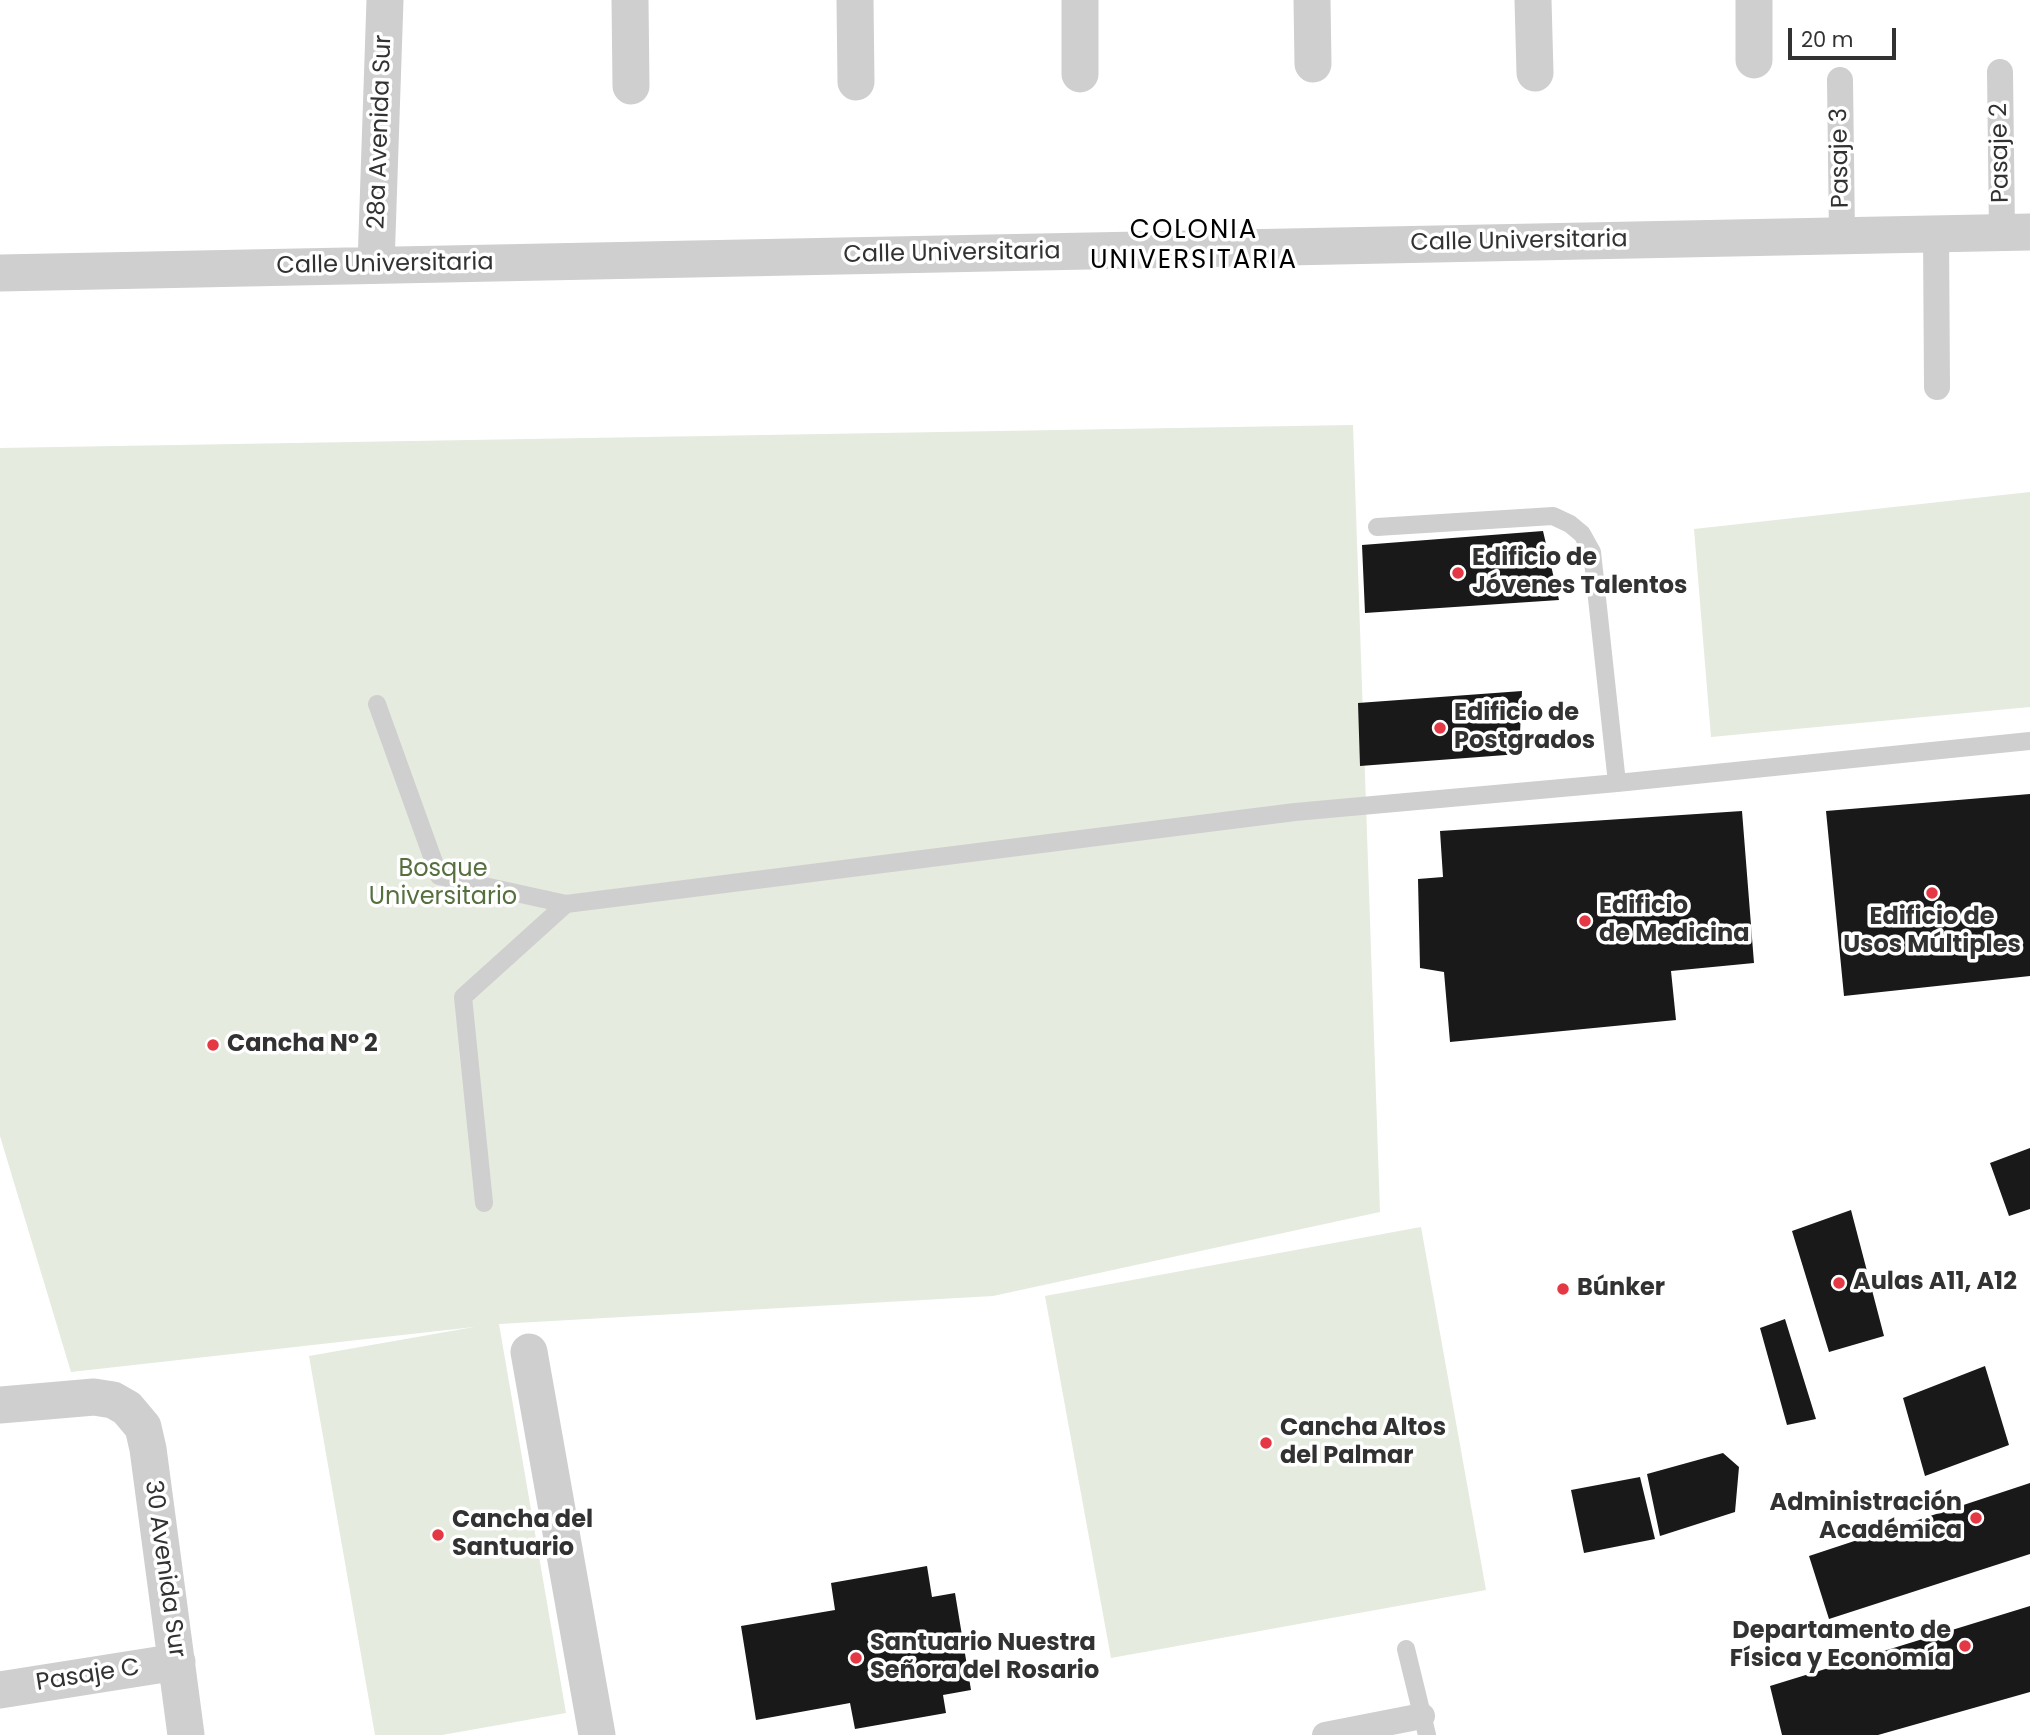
<!DOCTYPE html>
<html>
<head>
<meta charset="utf-8">
<style>
	body { margin:0 }
	#map { position:relative; width:2030px; height:1735px; overflow:hidden; background:#fff; font-family:Poppins,sans-serif }
	canvas { display:block }
	.scale { position:absolute; left:1788px; top:28px; width:108px; height:32px; box-sizing:border-box; border:4px solid #323232; border-top:0; padding-left:9px; font-size:21px; line-height:24px; white-space:nowrap; color:#323232; -webkit-text-stroke:5px #fff; paint-order:stroke }
</style>
</head>
<body>
<div id="map">
<canvas width="2030" height="1735"></canvas>
<div class="scale">20 m</div>
</div>
<script>
const context = document.querySelector('canvas').getContext('2d');
context.lineJoin = 'round';
function fill(path, color) {
  context.fillStyle = color;
  context.fill(path, 'evenodd');
}
function shape(rows) {
  const path = new Path2D();
  for (const r of rows) {
    path.moveTo(r[0], r[1]);
    for (let i = 2; i < r.length; i += 2) path.lineTo(r[i], r[i + 1]);
  }
  return path;
}
function strokePath(path, color, width, dash) {
  context.strokeStyle = color;
  context.lineWidth = width;
  context.lineCap = dash ? 'butt' : 'round';
  context.setLineDash(dash || []);
  context.stroke(path);
}
function label(font, color, halo, rows, align = 'center') {
  context.font = font + ' Poppins,sans-serif';
  context.lineWidth = 7;
  context.setLineDash([]);
  context.textBaseline = 'middle';
  context.strokeStyle = halo;
  context.fillStyle = color;
  for (const [text, x, y, turn = 0] of rows) {
    context.save();
    context.translate(x, y);
    context.rotate((+turn || 0) * Math.PI / 180);
    context.textAlign = isNaN(turn) ? turn : align;
    if (halo) context.strokeText(text, 0, 0);
    context.fillText(text, 0, 0);
    context.restore();
  }
}
fill(shape([
	[1353,425,1380,1212,993,1296,499,1324,566,1713,442,1735,375,1735,309,1356,474,1327,71,1372,0,1136,0,448],
	[2030,492,2030,707,1711,737,1694,529],
	[1421,1227,1486,1590,1111,1658,1045,1296]
]), '#e5ebde');
fill(shape([
	[1543,531,1559,600,1365,613,1362,545],
	[1522,691,1519,754,1360,766,1358,703],
	[2030,794,2030,976,1844,996,1826,811],
	[1742,811,1754,963,1671,971,1676,1020,1450,1042,1444,972,1420,968,1418,879,1443,877,1440,831],
	[2030,1148,2030,1209,2009,1216,1990,1163],
	[1851,1210,1884,1336,1829,1352,1792,1231],
	[1785,1319,1816,1419,1787,1425,1760,1328],
	[1985,1366,2009,1445,1925,1476,1903,1398],
	[1723,1453,1739,1467,1735,1512,1660,1536,1647,1474],
	[1640,1477,1655,1539,1584,1553,1571,1490],
	[2030,1483,2030,1554,1829,1619,1809,1556],
	[927,1566,932,1597,955,1593,971,1690,943,1695,946,1713,855,1729,850,1703,756,1720,741,1626,835,1610,831,1583],
	[2030,1606,2030,1692,1878,1735,1782,1735,1770,1686]
]), '#191919');
strokePath(shape([
	[1377,527,1553,516,1570,524,1582,534,1592,552,1617,783],
	[377,704,439,876,566,904,1295,812,1617,783,2030,741],
	[484,1203,463,997,566,904],
	[1406,1649,1427,1735]
]), '#cfcfcf', 18);
strokePath(shape([
	[2000,72,2002,233],
	[1840,80,1842,236],
	[1936,234,1937,387],
	[1325,1735,1422,1716]
]), '#cfcfcf', 26);
strokePath(shape([
	[630,0,631,86],
	[855,0,856,82],
	[1080,0,1080,74],
	[1312,0,1313,64],
	[1533,0,1535,73],
	[1754,60,1754,0],
	[376,265,385,0],
	[0,273,2030,232],
	[529,1352,597,1735],
	[0,1405,94,1397,113,1400,127,1408,143,1427,148,1449,186,1735],
	[0,1690,177,1662]
]), '#cfcfcf', 37);
for (const [x, y, r, color] of [
	[1458,573,7,"#e53845"],
	[1440,728,7,"#e53845"],
	[1932,893,7,"#e53845"],
	[1585,921,7,"#e53845"],
	[213,1045,7,"#e53845"],
	[1839,1283,7,"#e53845"],
	[1563,1289,7,"#e53845"],
	[1266,1443,7,"#e53845"],
	[1976,1518,7,"#e53845"],
	[438,1535,7,"#e53845"],
	[1965,1646,7,"#e53845"],
	[856,1658,7,"#e53845"]
]) {
  const dot = new Path2D();
  dot.arc(x, y, r, 0, 2 * Math.PI);
  context.fillStyle = color;
  context.fill(dot);
  strokePath(dot, '#fff', 2.5);
}
label('24px', '#323232', '#fff', [
	["28a Avenida Sur",381,132,-88],
	["Pasaje 2",2001,153,-91],
	["Pasaje 3",1841,158,-91],
	["Calle Universitaria",1519,242,-1],
	["Calle Universitaria",952,254,-1],
	["Calle Universitaria",385,265,-1],
	["30 Avenida Sur",164,1569,82],
	["Pasaje C",88,1676,-9]
]);
label('bold 24px', '#323232', '#fff', [
	["Edificio de",1472,559],
	["Jóvenes Talentos",1472,587],
	["Edificio de",1454,714],
	["Postgrados",1454,742],
	["Edificio",1599,907],
	["de Medicina",1599,935],
	["Edificio de",1932,918,"center"],
	["Usos Múltiples",1932,946,"center"],
	["Cancha Nº 2",227,1045],
	["Aulas A11, A12",1853,1283],
	["Búnker",1577,1289],
	["Cancha Altos",1280,1429],
	["del Palmar",1280,1457],
	["Administración",1962,1504,"right"],
	["Académica",1962,1532,"right"],
	["Cancha del",452,1521],
	["Santuario",452,1549],
	["Departamento de",1951,1632,"right"],
	["Física y Economía",1951,1660,"right"],
	["Santuario Nuestra",870,1644],
	["Señora del Rosario",870,1672]
], 'left');
label('24px', '#556f3f', '#fff', [
	["Bosque",443,870],
	["Universitario",443,898]
]);
context.letterSpacing = '2px';
label('26px', '#000', '#fff', [
	["COLONIA",1194,231],
	["UNIVERSITARIA",1194,261]
]);
context.letterSpacing = '0px';
</script>
</body>
</html>
